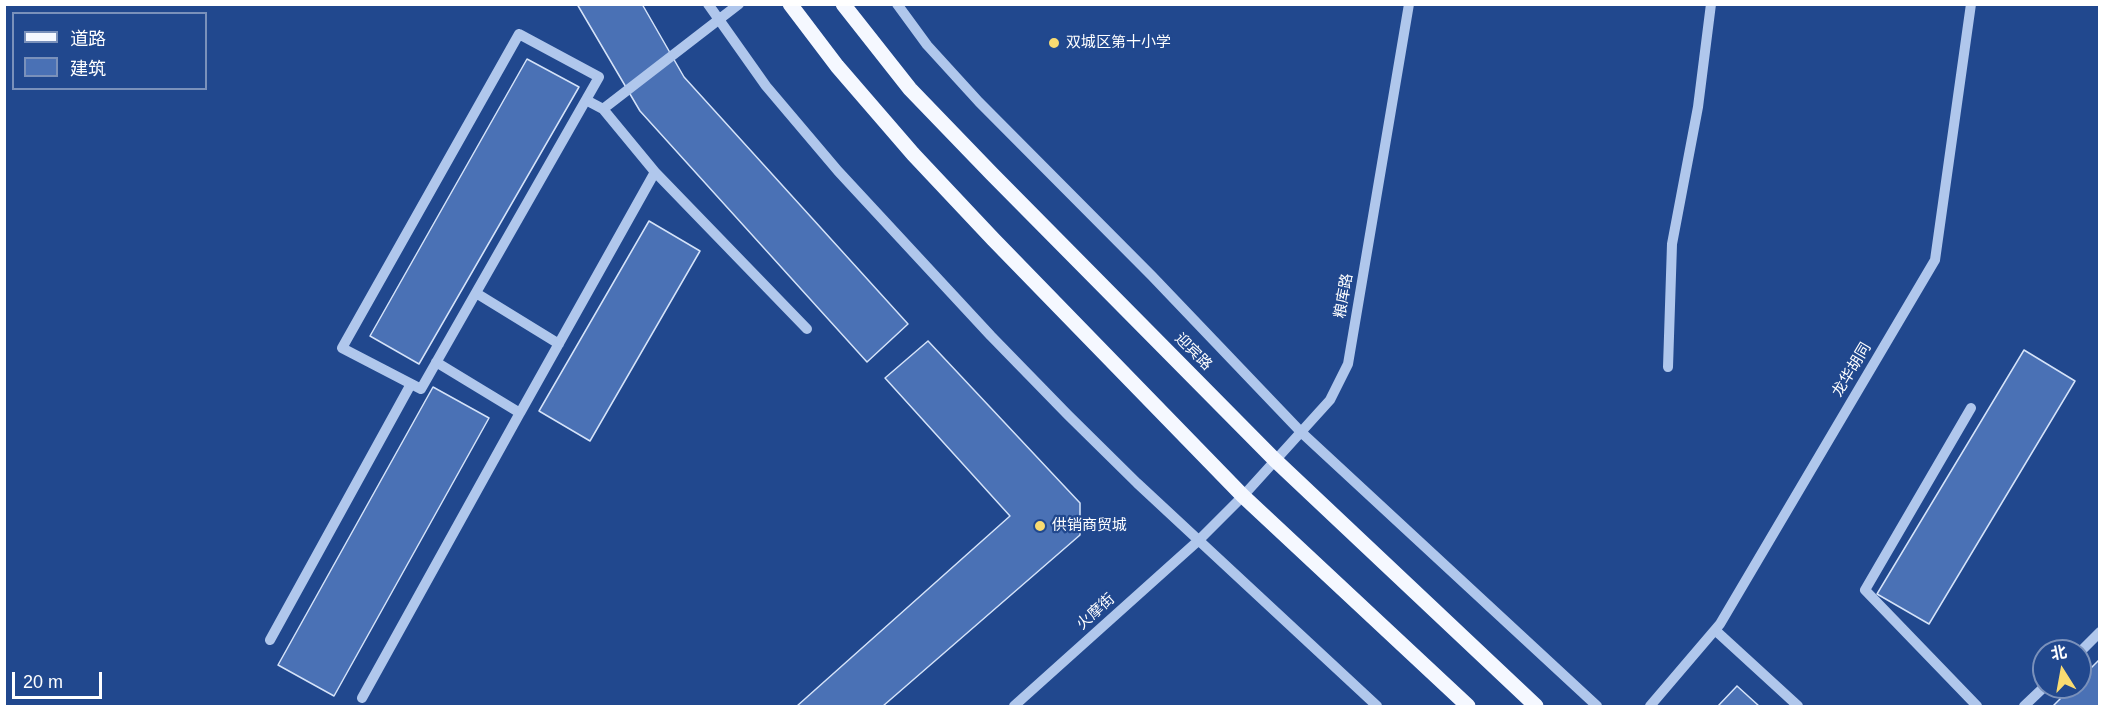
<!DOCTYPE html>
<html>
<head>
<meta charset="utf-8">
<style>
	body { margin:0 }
	#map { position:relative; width:2104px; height:711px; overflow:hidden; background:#21488e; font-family:Helvetica,"Noto Sans SC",sans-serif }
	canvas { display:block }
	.frame { position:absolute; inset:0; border:6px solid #fff; pointer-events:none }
	.legend { position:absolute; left:12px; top:12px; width:195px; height:78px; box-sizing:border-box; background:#21488e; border:2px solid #7a91bb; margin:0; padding:8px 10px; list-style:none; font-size:18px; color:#fff }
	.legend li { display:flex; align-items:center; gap:12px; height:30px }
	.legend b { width:30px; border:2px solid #7a91bb }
	.north { position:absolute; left:2032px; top:639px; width:60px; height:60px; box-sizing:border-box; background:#21488e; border:2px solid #7a91bb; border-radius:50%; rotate:349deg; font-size:16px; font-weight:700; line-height:24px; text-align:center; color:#fff }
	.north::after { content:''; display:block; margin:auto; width:21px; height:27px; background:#f9db71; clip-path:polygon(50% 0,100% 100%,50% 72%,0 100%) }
	.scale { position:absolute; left:12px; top:672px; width:90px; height:27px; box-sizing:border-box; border:3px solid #fff; border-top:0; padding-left:8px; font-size:18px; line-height:21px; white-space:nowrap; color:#fff; -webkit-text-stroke:4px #21488e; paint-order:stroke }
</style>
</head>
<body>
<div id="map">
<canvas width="2104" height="711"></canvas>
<div class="frame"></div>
<ul class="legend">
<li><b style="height:8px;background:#f5f8ff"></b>道路</li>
<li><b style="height:16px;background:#4a71b5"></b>建筑</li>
</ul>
<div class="north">北</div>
<div class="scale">20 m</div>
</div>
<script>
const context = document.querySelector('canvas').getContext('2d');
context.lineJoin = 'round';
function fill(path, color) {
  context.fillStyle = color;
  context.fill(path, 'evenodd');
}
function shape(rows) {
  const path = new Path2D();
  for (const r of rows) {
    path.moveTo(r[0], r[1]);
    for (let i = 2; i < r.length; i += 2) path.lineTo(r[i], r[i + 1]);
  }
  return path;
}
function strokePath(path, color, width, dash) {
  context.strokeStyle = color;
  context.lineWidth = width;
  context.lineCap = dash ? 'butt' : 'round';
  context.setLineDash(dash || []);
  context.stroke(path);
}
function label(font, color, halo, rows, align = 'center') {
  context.font = font + ' Helvetica,"Noto Sans SC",sans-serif';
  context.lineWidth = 4.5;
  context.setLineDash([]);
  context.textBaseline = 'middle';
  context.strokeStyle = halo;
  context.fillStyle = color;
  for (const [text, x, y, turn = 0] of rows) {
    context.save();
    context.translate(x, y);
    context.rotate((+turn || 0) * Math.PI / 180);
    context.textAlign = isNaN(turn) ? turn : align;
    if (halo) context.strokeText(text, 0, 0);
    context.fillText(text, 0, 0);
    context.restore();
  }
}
const building = shape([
	[577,4,642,4,684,77,908,324,867,362,640,111,577,4],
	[527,59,579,87,419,364,370,336,527,59],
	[649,221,700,251,590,441,539,411,649,221],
	[928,341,1080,503,1080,535,883,706,797,706,1010,516,885,378,928,341],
	[2024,350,2075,381,1929,624,1877,594,2024,350],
	[433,387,489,418,334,696,278,665,433,387],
	[2100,659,2100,706,2053,706,2072,687,2080,687,2080,679,2100,659],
	[1737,686,1759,706,1718,706,1737,686]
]);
fill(building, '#4a71b5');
strokePath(building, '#d5e3f9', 1.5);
strokePath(shape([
	[708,4,766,86,838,171,991,336,1068,415,1137,483,1377,706],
	[897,4,927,45,979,102,1152,276,1301,432,1597,706],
	[519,34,599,77,421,389,342,348,519,34],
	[586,100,603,109,739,4],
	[655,172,807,329],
	[476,293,559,344],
	[436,362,520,413,655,172,603,109],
	[1668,367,1672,244,1698,107,1711,4],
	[1971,408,1865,590,1977,706],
	[1715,630,1798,706],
	[270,640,411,384],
	[2080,652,2100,632],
	[362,698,521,411],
	[1014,706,1199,540,1243,496,1330,400,1348,364,1409,4],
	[1650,706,1720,624,1935,260,1971,4],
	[2024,706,2044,687]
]), '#b0c7ec', 10);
strokePath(shape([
	[790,4,837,66,913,154,993,239,1243,496,1468,706],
	[843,4,910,89,992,174,1275,460,1536,706]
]), '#f5f8ff', 15);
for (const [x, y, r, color] of [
	[1054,43,6,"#f9db71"],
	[1040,526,6,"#f9db71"]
]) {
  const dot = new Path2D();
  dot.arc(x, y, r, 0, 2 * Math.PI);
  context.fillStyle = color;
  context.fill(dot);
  strokePath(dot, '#21488e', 2);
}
label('15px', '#fff', '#21488e', [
	["双城区第十小学",1066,43],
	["供销商贸城",1052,526]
], 'left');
label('15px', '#fff', '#21488e', [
	["粮库路",1344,296,-80],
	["迎宾路",1193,352,45],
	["龙华胡同",1852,370,-59],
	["火摩街",1096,612,-42]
]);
</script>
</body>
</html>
